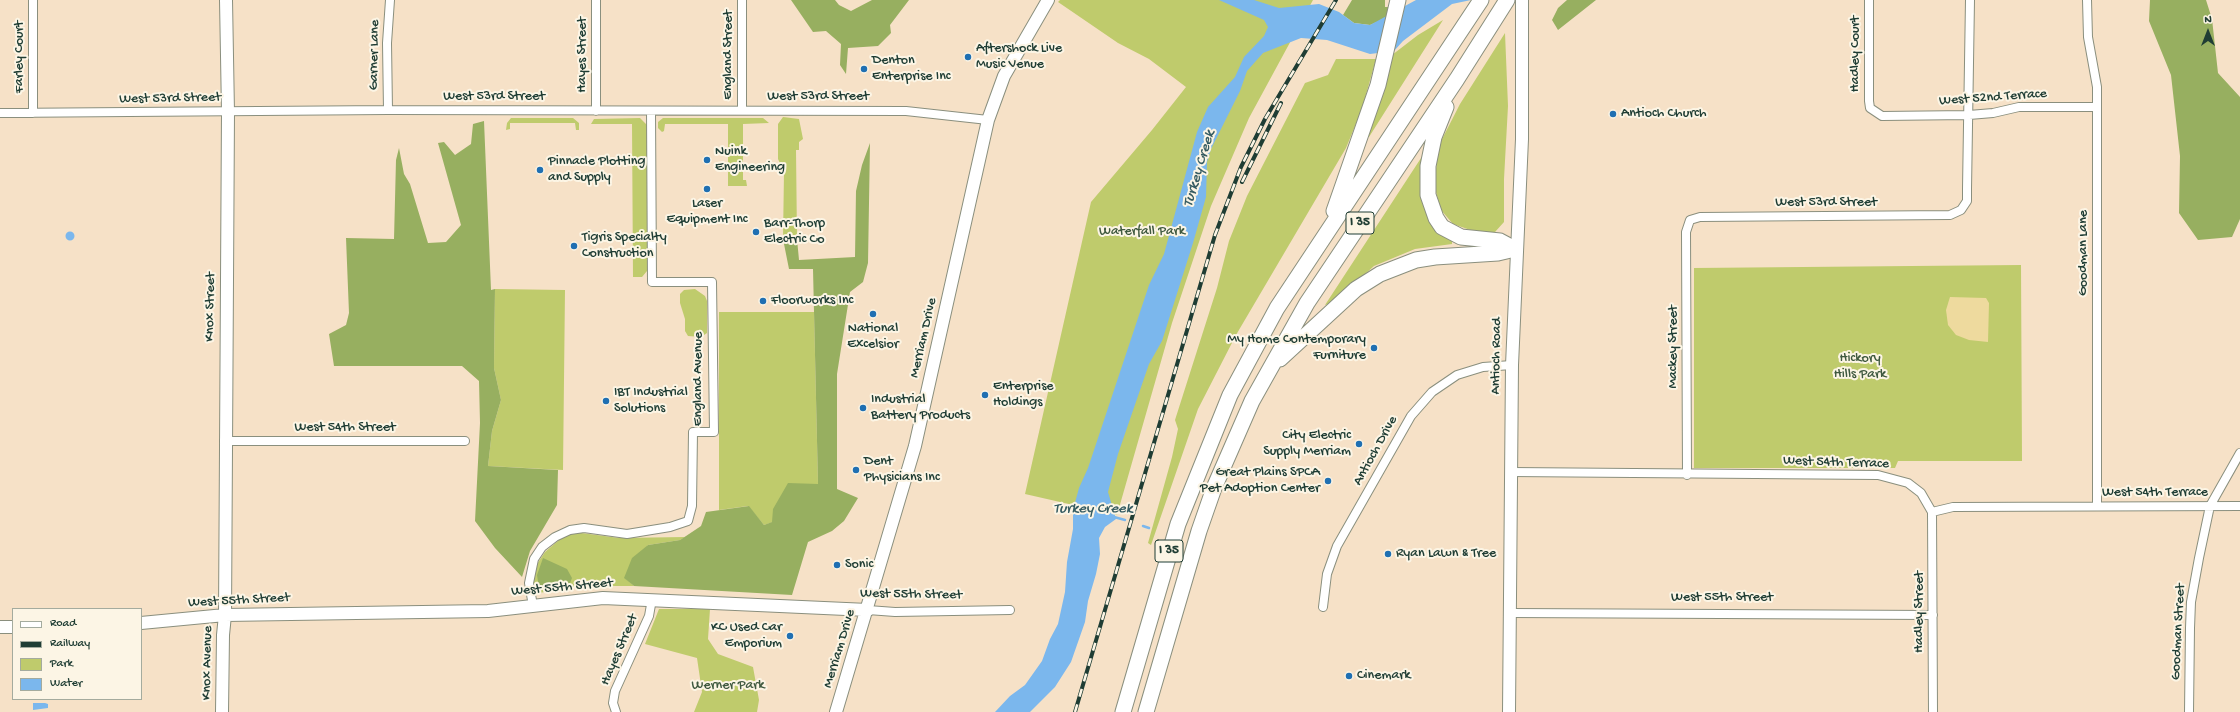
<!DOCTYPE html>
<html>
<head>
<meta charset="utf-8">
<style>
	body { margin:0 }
	#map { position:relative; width:2240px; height:712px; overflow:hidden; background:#f6e1c7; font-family:"Gochi Hand",sans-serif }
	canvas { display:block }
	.legend { position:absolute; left:12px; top:608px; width:130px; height:92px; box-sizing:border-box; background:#fcf5e5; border:1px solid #a4ab9e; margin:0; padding:5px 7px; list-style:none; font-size:12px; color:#1f3d34 }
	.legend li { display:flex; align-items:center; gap:8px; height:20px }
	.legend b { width:20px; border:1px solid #a4ab9e }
	.north { position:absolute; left:2188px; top:12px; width:40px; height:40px; -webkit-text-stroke:3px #fcf5e5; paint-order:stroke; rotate:0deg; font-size:11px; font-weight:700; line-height:16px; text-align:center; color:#1f3d34 }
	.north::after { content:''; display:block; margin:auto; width:14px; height:18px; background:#1f3d34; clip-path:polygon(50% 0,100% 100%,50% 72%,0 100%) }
</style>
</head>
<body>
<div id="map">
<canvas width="2240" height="712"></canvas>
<ul class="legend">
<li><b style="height:5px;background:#fff"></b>Road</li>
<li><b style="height:5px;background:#1f3d34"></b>Railway</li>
<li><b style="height:11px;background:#bfcb6c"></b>Park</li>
<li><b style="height:11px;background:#7bb7ed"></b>Water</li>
</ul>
<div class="north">N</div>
</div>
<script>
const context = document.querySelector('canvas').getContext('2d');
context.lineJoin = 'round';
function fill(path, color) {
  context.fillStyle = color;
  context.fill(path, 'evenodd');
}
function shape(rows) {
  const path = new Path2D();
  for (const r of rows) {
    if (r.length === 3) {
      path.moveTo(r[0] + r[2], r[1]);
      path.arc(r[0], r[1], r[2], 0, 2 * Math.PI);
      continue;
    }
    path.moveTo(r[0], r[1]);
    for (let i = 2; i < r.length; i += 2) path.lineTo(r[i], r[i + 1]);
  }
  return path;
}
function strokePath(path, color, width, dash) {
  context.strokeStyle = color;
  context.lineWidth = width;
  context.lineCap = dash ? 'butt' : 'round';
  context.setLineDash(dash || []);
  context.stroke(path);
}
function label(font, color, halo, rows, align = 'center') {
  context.font = font + ' "Gochi Hand",sans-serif';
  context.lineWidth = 4;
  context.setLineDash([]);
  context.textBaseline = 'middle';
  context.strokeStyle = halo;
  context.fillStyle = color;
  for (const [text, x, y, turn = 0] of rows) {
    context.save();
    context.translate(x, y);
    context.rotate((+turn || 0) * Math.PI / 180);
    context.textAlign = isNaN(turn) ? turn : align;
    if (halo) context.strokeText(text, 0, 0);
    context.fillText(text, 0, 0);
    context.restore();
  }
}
fill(shape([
	[1060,0,1313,0,1249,118,1211,206,1172,323,1117,515,1025,494,1091,202,1152,130,1186,87,1149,59,1118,43,1058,2],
	[1443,20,1369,137,1366,135,1384,90,1392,55,1418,35],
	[1505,33,1508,106,1504,179,1504,222,1495,232,1479,233,1453,224,1441,210,1434,185,1439,145,1460,104],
	[1336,59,1376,59,1362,109,1346,148,1236,335,1198,409,1151,545,1148,543,1172,457,1178,429,1175,420,1217,288,1229,241,1247,196,1305,83,1328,75],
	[783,117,799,119,803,139,799,142,799,150,796,150,797,239,783,239,784,172,778,159,778,124],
	[511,118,573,118,579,123,579,130,576,130,575,123,510,123,510,129,506,130,507,123],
	[640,118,647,125,647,271,642,277,633,277,632,124,591,124,594,119],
	[663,118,763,118,769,123,743,124,743,180,746,180,747,186,728,186,728,124,665,124,664,131,662,132,658,128,658,122],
	[1423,155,1421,184,1423,204,1438,232,1452,239,1452,244,1415,249,1374,266,1333,303,1325,305],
	[2021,265,2022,461,1898,461,1895,468,1694,468,1694,268],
	[495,289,565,290,563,470,488,466,492,431,501,400,494,368],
	[695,289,705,296,707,301,707,333,701,337,688,336,685,331,685,319,680,303,680,294,684,290],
	[719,312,814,312,818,484,773,522,764,525,748,506,719,510],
	[574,532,619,538,685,537,680,540,648,545,625,578,634,586,579,586,539,593,536,592,533,580,537,564,545,552,559,540],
	[659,609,710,609,708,639,718,654,753,667,759,700,757,712,694,712,702,692,697,658,645,644]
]), '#bfcb6c');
fill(shape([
	[791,0,835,0,839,5,851,11,872,0,909,0,890,25,891,33,878,46,848,48,846,74,840,65,841,44,826,31,813,32],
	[1352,0,1385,0,1385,7,1389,7,1386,18,1370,25,1354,23,1343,15],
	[1567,0,1596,0,1558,30,1552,20,1558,8],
	[2150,0,2206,0,2212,19,2218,73,2240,97,2240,219,2232,237,2198,240,2179,213,2180,156,2171,75,2149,21],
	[484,121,491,290,495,289,494,368,501,400,492,431,488,466,558,470,557,505,530,551,522,577,495,548,475,521,480,423,479,381,462,366,334,366,329,334,346,325,349,313,346,238,394,239,396,160,399,148,404,174,410,184,428,243,446,242,461,225,438,143,444,142,455,155,471,144,473,124],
	[870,143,868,263,863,282,850,292,837,374,837,489,858,498,844,521,832,531,808,542,792,595,634,586,624,578,632,558,648,545,680,540,701,526,706,512,749,506,764,525,772,522,773,509,788,483,818,484,813,269,789,269,783,239,797,239,799,260,855,257,856,191,862,165],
	[543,558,567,569,572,578,568,588,545,590,539,588,537,575]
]), '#97af60');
fill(shape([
	[1950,297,1986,298,1989,303,1988,342,1969,340,1956,335,1948,325,1946,310]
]), '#eeda9e');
fill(shape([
	[1219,0,1254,0,1279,8,1319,4,1339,12,1354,23,1370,25,1416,0,1471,0,1452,4,1403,41,1394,51,1370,54,1327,40,1301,38,1263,53,1247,71,1240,91,1211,149,1207,162,1206,197,1193,243,1162,341,1149,364,1118,454,1108,492,1116,519,1105,527,1099,538,1100,554,1096,574,1088,601,1085,622,1071,662,1055,687,1030,712,995,712,1010,696,1025,685,1042,661,1050,639,1058,624,1065,592,1067,562,1073,529,1073,510,1079,488,1088,468,1149,285,1164,254,1197,132,1208,107,1235,77,1244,57,1264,36,1268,27,1264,20],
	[70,236,4.5],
	[33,703,45,703,48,704,48,708,33,710]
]), '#7bb7ed');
strokePath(shape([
	[1114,517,1125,520],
	[1143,526,1149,528]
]), '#7bb7ed', 2.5);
const street = shape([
	[33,0,33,113],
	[742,0,742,110],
	[1869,0,1869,101,1870,108,1882,116,1969,115,1993,113,2019,107,2097,107],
	[2087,0,2088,37,2097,87,2097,506],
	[388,110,387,43,390,0],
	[596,111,596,0],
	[0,113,388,110,906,111,988,120],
	[224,441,465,441],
	[1511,472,1878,475,1908,483,1921,493,1932,512,1953,507,2240,506],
	[1687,475,1686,232,1690,220,1700,217,1950,215,1961,210,1967,201,1967,189,1970,0],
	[1932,512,1933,712],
	[533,606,529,583,534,559,542,547,555,537,570,530,584,528,627,534,670,527,688,521,692,506,693,432,714,432,712,282,652,282,651,111],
	[1323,607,1327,574,1337,546,1411,416,1432,392,1457,375,1483,367,1512,365],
	[868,610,895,612,1010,610],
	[1511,613,1933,615],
	[616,712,613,703,615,691,649,616,652,599],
	[2189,712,2190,628,2191,602,2199,558,2210,506,2240,453]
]);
const secondary = shape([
	[141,623,225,615,488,611,603,598,868,610],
	[0,627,13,627],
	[222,712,223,635,225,615,228,112,226,0],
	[836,712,915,446,988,120,1004,76,1048,0],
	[1509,712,1512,365,1522,139,1522,0]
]);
const highway = shape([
	[1446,107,1434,137,1428,166,1428,195,1436,218,1442,227,1461,237,1500,241,1515,249],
	[1334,211,1378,85,1398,0],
	[1280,359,1356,289,1380,274,1416,260,1435,257,1498,253,1515,249],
	[1123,712,1178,524,1230,395,1277,308,1481,0],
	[1146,712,1199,531,1214,488,1252,401,1307,303,1457,79,1507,0]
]);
strokePath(street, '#8a8f7e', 10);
strokePath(secondary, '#8a8f7e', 14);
strokePath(highway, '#8a8f7e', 17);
strokePath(street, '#fff', 8);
strokePath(secondary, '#fff', 12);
strokePath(highway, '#fff', 15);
const rail = shape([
	[1242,182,1281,103],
	[1075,712,1215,235,1241,167,1265,119,1336,0]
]);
strokePath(rail, '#1f3d34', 4);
strokePath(rail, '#fcf5e5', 2.5, [8]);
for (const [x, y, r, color] of [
	[968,57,4,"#1f6fb2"],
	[864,69,4,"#1f6fb2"],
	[1613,114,4,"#1f6fb2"],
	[707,160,4,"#1f6fb2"],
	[540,170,4,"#1f6fb2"],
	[707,189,4,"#1f6fb2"],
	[756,232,4,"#1f6fb2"],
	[574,246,4,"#1f6fb2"],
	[763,301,4,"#1f6fb2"],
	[873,314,4,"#1f6fb2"],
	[1374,348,4,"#1f6fb2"],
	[985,395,4,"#1f6fb2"],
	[606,401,4,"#1f6fb2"],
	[863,408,4,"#1f6fb2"],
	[1359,444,4,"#1f6fb2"],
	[856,470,4,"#1f6fb2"],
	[1328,481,4,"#1f6fb2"],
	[1388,554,4,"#1f6fb2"],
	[837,565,4,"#1f6fb2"],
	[790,636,4,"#1f6fb2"],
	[1349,676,4,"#1f6fb2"]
]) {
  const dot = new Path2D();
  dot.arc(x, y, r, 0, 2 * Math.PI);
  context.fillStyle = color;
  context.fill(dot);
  strokePath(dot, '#fcf5e5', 1.5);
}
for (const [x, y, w] of [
	[1360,223,28],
	[1169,551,28]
]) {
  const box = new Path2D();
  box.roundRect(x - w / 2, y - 11, w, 22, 3);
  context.fillStyle = '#fcf5e5';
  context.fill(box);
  strokePath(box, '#1f3d34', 1);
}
label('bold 13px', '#1f3d34', null, [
	["I 35",1360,223],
	["I 35",1169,551]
]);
label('14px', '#1f3d34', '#fcf5e5', [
	["Aftershock Live",976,49],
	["Music Venue",976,65],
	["Denton",872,61],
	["Enterprise Inc",872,77],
	["Antioch Church",1621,114],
	["Nuink",715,152],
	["Engineering",715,168],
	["Pinnacle Plotting",548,162],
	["and Supply",548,178],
	["Laser",707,204,"center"],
	["Equipment Inc",707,220,"center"],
	["Barr-Thorp",764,224],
	["Electric Co",764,240],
	["Tigris Specialty",582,238],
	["Construction",582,254],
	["Floorworks Inc",771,301],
	["National",873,329,"center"],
	["Excelsior",873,345,"center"],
	["My Home Contemporary",1366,340,"right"],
	["Furniture",1366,356,"right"],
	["Enterprise",993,387],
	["Holdings",993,403],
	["IBT Industrial",614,393],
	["Solutions",614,409],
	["Industrial",871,400],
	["Battery Products",871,416],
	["City Electric",1351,436,"right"],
	["Supply Merriam",1351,452,"right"],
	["Dent",864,462],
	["Physicians Inc",864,478],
	["Great Plains SPCA",1320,473,"right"],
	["Pet Adoption Center",1320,489,"right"],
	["Ryan Lawn & Tree",1396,554],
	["Sonic",845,565],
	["KC Used Car",782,628,"right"],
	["Emporium",782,644,"right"],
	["Cinemark",1357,676]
], 'left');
label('14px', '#1f3d34', '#fcf5e5', [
	["Hadley Court",1856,54,-90],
	["Garner Lane",375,55,-89],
	["Hayes Street",583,55,-90],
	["England Street",729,55,-90],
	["Farley Court",20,57,-90],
	["West 53rd Street",494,97],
	["West 53rd Street",818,97],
	["West 52nd Terrace",1993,98,-4],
	["West 53rd Street",170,99,-1],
	["West 53rd Street",1826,203],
	["Goodman Lane",2084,253,-90],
	["Knox Street",211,307,-89],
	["Merriam Drive",924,338,-77],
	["Mackey Street",1674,347,-90],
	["Antioch Road",1497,356,-89],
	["England Avenue",699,379,-90],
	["West 54th Street",345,428],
	["Antioch Drive",1376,451,-61],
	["West 54th Terrace",1836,463,2],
	["West 54th Terrace",2155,493],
	["West 55th Street",562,588,-5],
	["West 55th Street",911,595,1],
	["West 55th Street",1722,598],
	["West 55th Street",239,601,-3],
	["Hadley Street",1920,612,-90],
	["Goodman Street",2179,632,-87],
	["Merriam Drive",840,649,-73],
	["Hayes Street",620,650,-67],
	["Knox Avenue",208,663,-89]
]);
label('14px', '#3f593f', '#fcf5e5', [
	["Waterfall Park",1142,232],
	["Hickory",1860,359],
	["Hills Park",1860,375],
	["Werner Park",728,686]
]);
label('italic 15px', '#365c62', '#fcf5e5', [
	["Turkey Creek",1200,169,-73],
	["Turkey Creek",1093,510]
]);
</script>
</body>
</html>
